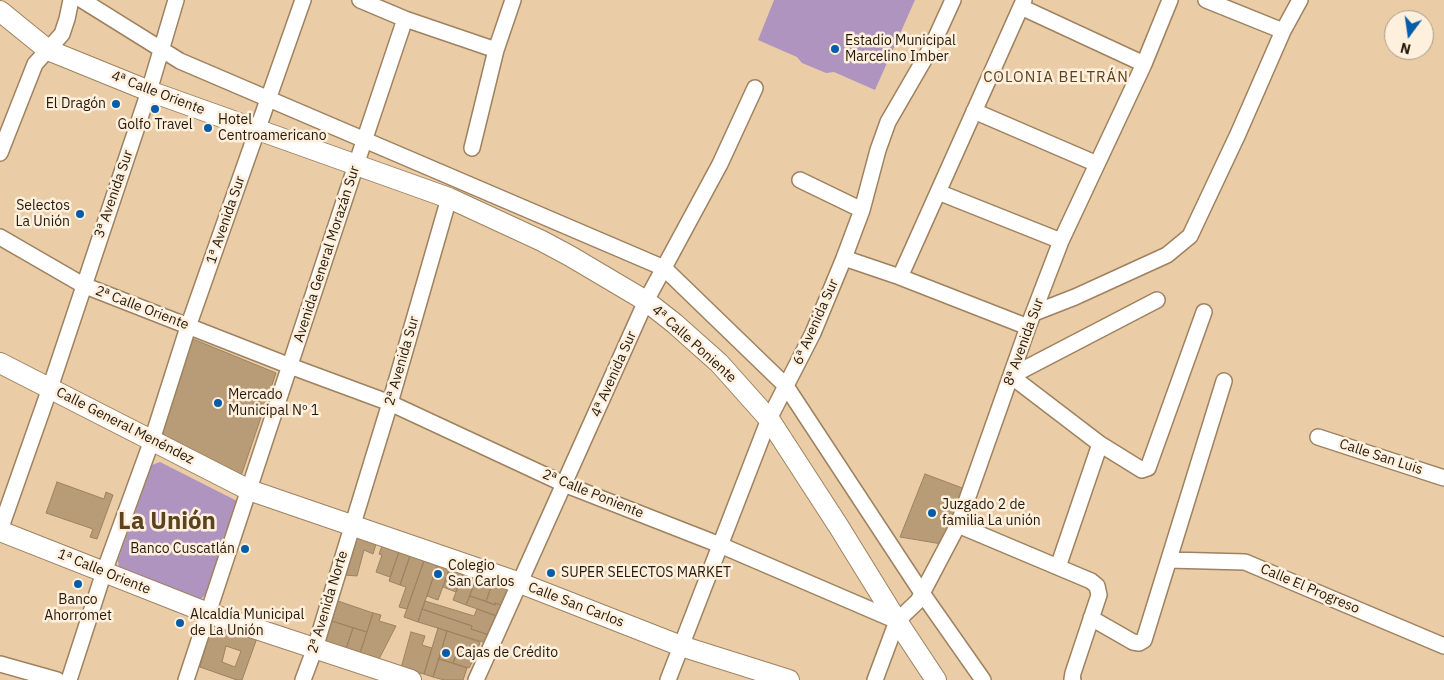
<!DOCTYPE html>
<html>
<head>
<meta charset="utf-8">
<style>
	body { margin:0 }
	#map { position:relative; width:1444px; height:680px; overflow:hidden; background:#eacca7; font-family:"IBM Plex Sans",sans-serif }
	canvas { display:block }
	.north { position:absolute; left:1384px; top:10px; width:50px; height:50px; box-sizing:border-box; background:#fff0dd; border:1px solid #a79a89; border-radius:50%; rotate:194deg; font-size:14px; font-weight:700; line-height:20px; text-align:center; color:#24190b }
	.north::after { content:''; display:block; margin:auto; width:18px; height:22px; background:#035daa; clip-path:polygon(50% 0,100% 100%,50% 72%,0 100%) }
</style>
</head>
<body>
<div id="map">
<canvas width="1444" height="680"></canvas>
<div class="north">N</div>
</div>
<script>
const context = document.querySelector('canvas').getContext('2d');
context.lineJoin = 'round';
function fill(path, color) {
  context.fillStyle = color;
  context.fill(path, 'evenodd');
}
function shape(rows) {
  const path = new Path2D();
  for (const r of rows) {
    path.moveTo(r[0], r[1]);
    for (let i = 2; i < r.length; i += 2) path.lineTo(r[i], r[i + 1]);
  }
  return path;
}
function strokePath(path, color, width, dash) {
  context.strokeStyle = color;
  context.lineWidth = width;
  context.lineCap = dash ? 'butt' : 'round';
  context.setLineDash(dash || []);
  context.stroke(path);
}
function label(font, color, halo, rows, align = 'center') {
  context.font = font + ' "IBM Plex Sans",sans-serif';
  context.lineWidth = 5;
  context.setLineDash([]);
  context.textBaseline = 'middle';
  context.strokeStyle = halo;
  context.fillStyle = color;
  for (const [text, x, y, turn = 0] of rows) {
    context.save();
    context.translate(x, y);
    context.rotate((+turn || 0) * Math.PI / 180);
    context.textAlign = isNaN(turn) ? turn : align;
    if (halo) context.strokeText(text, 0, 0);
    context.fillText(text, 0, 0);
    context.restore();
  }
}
fill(shape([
	[774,0,915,0,875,90,834,72,826,73,802,63,797,57,758,40],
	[160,462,237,501,205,595,199,601,119,571,118,560,152,465]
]), '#ae94be');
const building = shape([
	[193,339,276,373,241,476,160,433,193,339],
	[925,474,965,489,942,544,900,537,925,474],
	[57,482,104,499,106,492,113,495,97,539,90,537,93,529,46,513,57,482],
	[359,535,377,541,373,554,364,550,357,576,345,575,351,540,359,535],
	[383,543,400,549,390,577,376,572,382,555,379,554,383,543],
	[400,549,411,553,400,585,389,581,400,549],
	[411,553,425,558,407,609,399,607,406,587,400,585,411,553],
	[425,558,438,563,418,622,404,617,425,558],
	[438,563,450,567,438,600,427,596,438,563],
	[450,567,464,571,456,592,443,587,450,567],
	[464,571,477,576,466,605,453,600,464,571],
	[477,576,493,582,486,601,470,596,477,576],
	[493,582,510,588,504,606,495,603,495,605,486,601,493,582],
	[470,596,495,605,495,603,504,606,500,617,466,605,470,596],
	[338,601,373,613,367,632,332,621,338,601],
	[425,601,474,616,477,609,496,616,489,635,471,629,472,626,422,609,425,601],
	[422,609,472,626,471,629,489,635,486,643,418,622,422,609],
	[373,613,381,615,379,621,396,626,379,659,360,653,373,613],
	[332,621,353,628,346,649,325,642,332,621],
	[212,623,257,638,242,680,237,680,200,667,212,623],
	[226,646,241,651,235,667,222,662,226,646],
	[353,628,367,632,360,653,346,649,353,628],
	[438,628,447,631,433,677,424,674,438,628],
	[447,631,480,642,477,653,459,647,453,663,439,659,447,631],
	[411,632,425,636,422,645,432,648,424,674,401,668,411,632],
	[459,647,477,653,469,668,453,663,459,647],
	[439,659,467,668,463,680,444,680,433,677,439,659]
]);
fill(building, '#b89c78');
strokePath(building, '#9e825f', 1);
const minor = shape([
	[82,0,180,61,664,268,786,386,922,593,983,680],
	[360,0,405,19,496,50],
	[1206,0,1283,31],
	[1021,7,1144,64],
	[974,111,1097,164],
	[472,148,496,50,513,0],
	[0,153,35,64,62,34,67,19,71,0],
	[800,180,862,210],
	[938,192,1061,241],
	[0,237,83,285,290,366,390,403,564,484,720,545,897,621],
	[844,258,900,277,1028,327],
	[900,277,1024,0],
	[1157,300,1011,376,1100,444,1142,470,1148,468,1204,312],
	[1034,313,1075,297,1167,255,1190,236,1238,134,1283,31,1300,0],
	[1318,437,1444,478],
	[958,525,1091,581,1097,586,1099,595,1073,673,1072,679,1073,680],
	[0,530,50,388,149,91,176,0],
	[1169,560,1245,562,1444,646],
	[1058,567,1100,444],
	[1091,618,1133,642,1139,643,1144,640,1224,381],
	[0,664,57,680],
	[69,680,104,572,152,440,188,327,303,0],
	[186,680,356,165,405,19],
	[303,680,315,648,390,403,449,198],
	[476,680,646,301,720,164,755,88],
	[668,680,769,419,813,333,844,258,862,210,878,150,888,122,932,46,953,0],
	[875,680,897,621,918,601,958,525,1028,327,1061,241,1144,64,1170,0]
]);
const major = shape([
	[0,11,48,50,149,91,449,198,542,241,570,256,646,301,674,323,719,363,769,419,839,527,897,621,936,680],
	[0,363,249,490,520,583,681,646,789,680],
	[0,531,208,613,411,680]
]);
strokePath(minor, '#9e825f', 18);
strokePath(major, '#9e825f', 22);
strokePath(minor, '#fff', 15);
strokePath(major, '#fff', 20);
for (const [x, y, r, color] of [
	[835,49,5,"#035daa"],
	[116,104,5,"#035daa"],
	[155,109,5,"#035daa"],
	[208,128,5,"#035daa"],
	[80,214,5,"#035daa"],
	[218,403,5,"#035daa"],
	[932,513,5,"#035daa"],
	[245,549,5,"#035daa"],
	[551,573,5,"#035daa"],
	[438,574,5,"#035daa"],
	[78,584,5,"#035daa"],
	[180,623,5,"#035daa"],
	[446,653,5,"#035daa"]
]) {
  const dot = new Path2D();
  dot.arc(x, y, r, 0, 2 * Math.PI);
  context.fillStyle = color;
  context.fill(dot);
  strokePath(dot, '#fff0dd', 2);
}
label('14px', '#24190b', '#fff0dd', [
	["Estadio Municipal",845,41],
	["Marcelino Imber",845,57],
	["El Dragón",106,104,"right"],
	["Hotel",218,120],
	["Centroamericano",218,136],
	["Golfo Travel",155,125,"center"],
	["Selectos",70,206,"right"],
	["La Unión",70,222,"right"],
	["Mercado",228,395],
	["Municipal Nº 1",228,411],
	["Juzgado 2 de",942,505],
	["familia La unión",942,521],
	["Banco Cuscatlán",235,549,"right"],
	["Colegio",448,566],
	["San Carlos",448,582],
	["SUPER SELECTOS MARKET",561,573],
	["Banco",78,600,"center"],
	["Ahorromet",78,616,"center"],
	["Alcaldía Municipal",190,615],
	["de La Unión",190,631],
	["Cajas de Crédito",456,653]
], 'left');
label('14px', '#24190b', '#fff0dd', [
	["4ª Calle Oriente",158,93,21],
	["3ª Avenida Sur",114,194,-71],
	["1ª Avenida Sur",226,220,-71],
	["Avenida General Morazán Sur",327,254,-72],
	["2ª Calle Oriente",142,308,21],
	["6ª Avenida Sur",816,322,-66],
	["8ª Avenida Sur",1024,342,-70],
	["4ª Calle Poniente",694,344,42],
	["2ª Avenida Sur",402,361,-74],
	["4ª Avenida Sur",614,374,-66],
	["Calle General Menéndez",125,426,27],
	["Calle San Luis",1381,457,18],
	["2ª Calle Poniente",593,494,22],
	["1ª Calle Oriente",104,572,22],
	["Calle El Progreso",1310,589,23],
	["2ª Avenida Norte",328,602,-73],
	["Calle San Carlos",576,605,21]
]);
context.letterSpacing = '1px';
label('15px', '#5b4221', '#fff0dd', [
	["COLONIA BELTRÁN",1056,78]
]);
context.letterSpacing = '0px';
label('bold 24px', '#5b4221', '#fff0dd', [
	["La Unión",167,522]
]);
</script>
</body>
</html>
